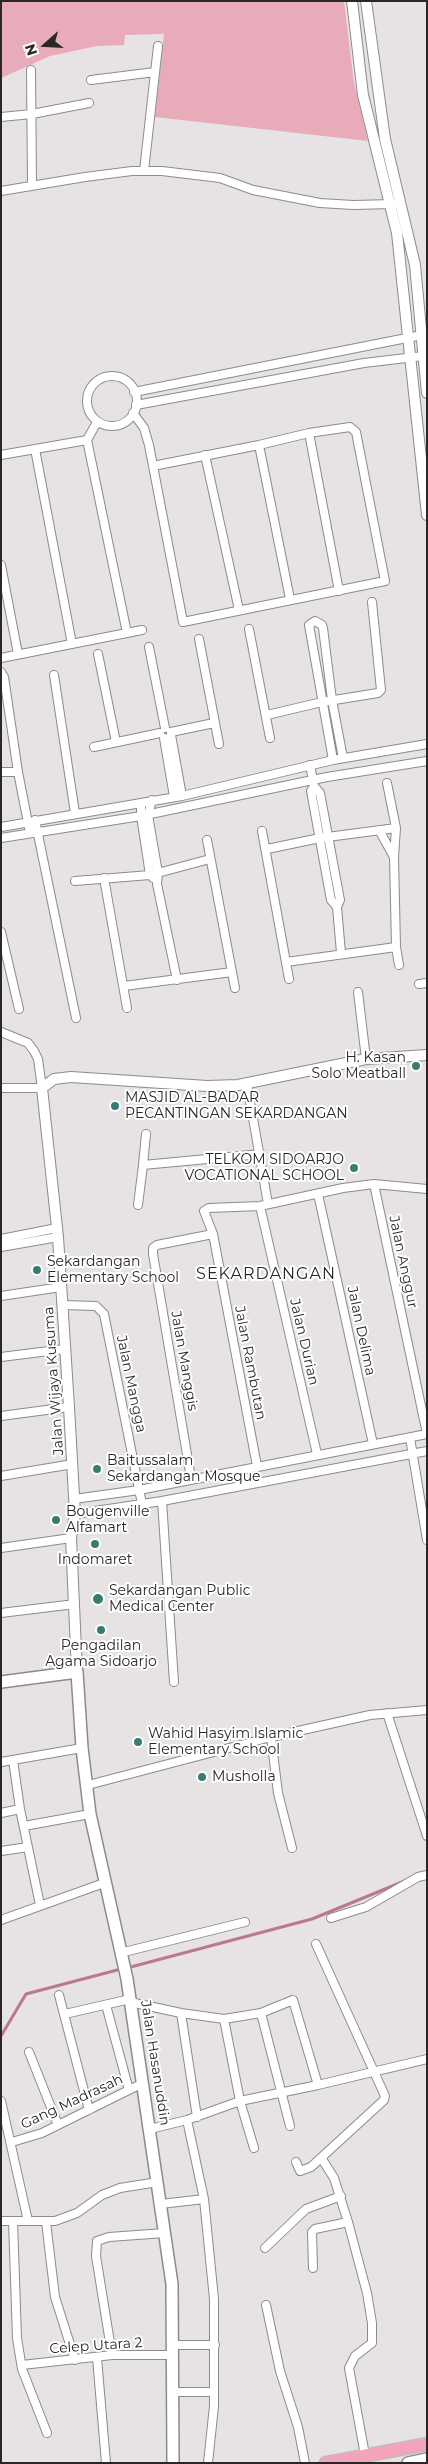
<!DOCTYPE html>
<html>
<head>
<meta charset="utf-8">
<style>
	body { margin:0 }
	#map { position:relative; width:428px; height:2464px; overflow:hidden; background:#e7e2e3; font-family:Montserrat,sans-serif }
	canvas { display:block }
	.frame { position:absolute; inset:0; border:2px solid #292728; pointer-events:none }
	.north { position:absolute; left:20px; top:20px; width:50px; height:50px; -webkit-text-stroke:4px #fff; paint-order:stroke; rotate:251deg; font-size:14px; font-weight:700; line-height:20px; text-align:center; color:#292728 }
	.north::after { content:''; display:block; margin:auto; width:18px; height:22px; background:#292728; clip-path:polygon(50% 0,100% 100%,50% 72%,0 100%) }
</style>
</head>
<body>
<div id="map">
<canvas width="428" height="2464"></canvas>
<div class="frame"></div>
<div class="north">N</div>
</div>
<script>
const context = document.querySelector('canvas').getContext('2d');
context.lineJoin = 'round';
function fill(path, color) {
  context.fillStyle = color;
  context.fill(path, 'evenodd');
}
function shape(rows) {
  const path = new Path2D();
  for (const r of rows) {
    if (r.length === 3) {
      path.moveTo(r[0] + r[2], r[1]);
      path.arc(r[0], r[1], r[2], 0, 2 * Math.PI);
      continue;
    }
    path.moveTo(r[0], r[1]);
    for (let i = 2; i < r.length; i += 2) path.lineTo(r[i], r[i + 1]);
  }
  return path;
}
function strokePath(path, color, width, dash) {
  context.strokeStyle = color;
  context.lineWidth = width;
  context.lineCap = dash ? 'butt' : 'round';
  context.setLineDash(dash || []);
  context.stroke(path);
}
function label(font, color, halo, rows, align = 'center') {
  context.font = font + ' Montserrat,sans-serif';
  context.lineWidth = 4;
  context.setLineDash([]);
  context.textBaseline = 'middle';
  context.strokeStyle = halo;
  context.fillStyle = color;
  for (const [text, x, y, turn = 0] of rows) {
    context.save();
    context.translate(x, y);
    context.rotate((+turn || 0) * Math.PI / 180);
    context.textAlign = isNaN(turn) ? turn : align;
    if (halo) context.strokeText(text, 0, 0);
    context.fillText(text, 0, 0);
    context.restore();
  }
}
fill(shape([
	[1,1,344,1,354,83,368,141,155,117,164,34,125,35,124,45,97,46,50,56,1,78]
]), '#e7abb9');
strokePath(shape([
	[127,1968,312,1919,407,1880],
	[1,2036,26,1994,121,1969]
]), '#ba7a8a', 3);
const minor = shape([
	[31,70,32,185],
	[91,80,155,72],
	[1,117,32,114,89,103],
	[144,171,158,46],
	[1,191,85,177,132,171,162,171,220,178,253,190,320,203,353,205,394,204],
	[112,401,25],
	[134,392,427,334],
	[136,405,364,363,423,356],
	[133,413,144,428,149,445,183,622,385,581,356,432,350,427,309,433,259,445,153,466],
	[97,422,87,440,127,633],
	[309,433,339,591],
	[259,445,290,599],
	[35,449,72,644],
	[1,455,87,440],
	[205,455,239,610],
	[1,565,18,654],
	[249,629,270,738],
	[199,639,219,744],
	[149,647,165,728],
	[98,654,116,742],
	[1,658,142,630],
	[1,672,4,677,18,772,30,833],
	[54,675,75,813],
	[267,715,322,702,378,693,381,690,372,602],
	[171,732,214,723],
	[171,735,182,796],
	[164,738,174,797],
	[94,747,160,733],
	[333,760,309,625,315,621,322,625,323,628,332,700,343,758],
	[310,765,314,786,320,793,340,900,337,907,341,953],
	[1,772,18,772],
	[387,783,396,828,394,857,396,947,399,965],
	[314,786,311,791,331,900,337,907],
	[152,800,148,815,158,873,157,884,177,980],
	[141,803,141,816,150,875,153,878],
	[35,820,76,1018],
	[1,827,182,796,333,760,427,744],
	[379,830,394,857],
	[262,831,289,979],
	[1,838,141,816,327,777,427,761],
	[207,840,235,988],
	[267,849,320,838,396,828],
	[104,878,127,1008],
	[75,881,150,875,210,859],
	[1,932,19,1009],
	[286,962,396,947],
	[419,984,427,983],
	[124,986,232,972],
	[358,992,366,1059],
	[1,1032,28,1043,34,1051,38,1059,42,1088,1,1088],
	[247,1084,268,1204],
	[146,1134,143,1165,261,1154],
	[374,1184,427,1434],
	[318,1194,373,1444],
	[138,1205,143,1165],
	[260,1206,317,1454],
	[1,1239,57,1228],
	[1,1247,58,1237],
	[1,1296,61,1287],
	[63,1305,96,1306,104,1314,142,1504],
	[1,1357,65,1349],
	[1,1416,69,1407],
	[410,1438,427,1540],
	[257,1466,213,1234,204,1211,209,1208,260,1206,343,1188,374,1184,427,1189],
	[1,1476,73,1464],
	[191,1478,153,1254,153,1248,157,1245,213,1234],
	[74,1499,139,1490,427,1434],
	[162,1501,174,1682],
	[75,1514,162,1501,427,1451],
	[1,1548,71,1538],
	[1,1613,75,1604],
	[387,1713,427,1836],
	[271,1737,278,1793,292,1848],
	[13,1760,20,1809,40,1905],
	[1,1762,82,1748],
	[88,1785,271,1737,370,1715,427,1710],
	[1,1813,20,1809],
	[24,1826,90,1814],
	[1,1851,28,1847],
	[331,1918,366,1907,418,1877,427,1875],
	[1,1920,104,1883],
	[120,1953,245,1922],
	[59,1995,89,2110],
	[130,2002,181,2013,224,2019,261,2013,293,2000,318,2085,240,2101,187,2120,150,2129],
	[106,2005,129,2090],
	[181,2013,197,2117],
	[261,2013,290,2126],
	[65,2014,130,1999],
	[224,2019,240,2101,254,2148],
	[29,2052,58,2125],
	[318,2085,427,2059],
	[1,2101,28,2221],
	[187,2120,204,2199,214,2299,214,2406,208,2463],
	[12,2142,42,2133,143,2083],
	[322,2159,334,2178,348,2222],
	[296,2162,300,2171,311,2167,384,2100,385,2096,316,1944],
	[161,2204,204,2199],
	[1,2221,55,2221,77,2213,102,2195,120,2188,158,2182],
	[13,2221,17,2338,22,2369,47,2433],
	[46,2222,55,2297,75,2360],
	[265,2248,306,2209,341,2196],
	[313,2268,312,2232,315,2229,348,2222,367,2293,372,2323,372,2343,355,2356,349,2368,365,2455],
	[266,2305,280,2371,298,2427,305,2463],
	[172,2345,215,2345],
	[112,2355,96,2256,97,2241,109,2237,165,2233],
	[97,2358,106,2463],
	[22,2365,112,2355,172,2355],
	[173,2392,214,2392]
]);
const tertiary = shape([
	[352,1,363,95,397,233,427,515],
	[366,1,385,139,415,265,427,393],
	[77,1672,71,1538,75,1514,69,1407,58,1237,42,1088,54,1079,71,1077,207,1086,238,1085,366,1059,427,1055]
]);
const secondary = shape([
	[1,1682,77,1672,82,1748,90,1814,127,1979,172,2284,173,2463],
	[408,2463,427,2459]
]);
const trunk = shape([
	[326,2463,427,2444]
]);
strokePath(minor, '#8e8a8b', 10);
strokePath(tertiary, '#8e8a8b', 12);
strokePath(secondary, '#8e8a8b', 14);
strokePath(trunk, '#bfbebe', 15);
strokePath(minor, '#fff', 8);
strokePath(tertiary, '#fff', 10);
strokePath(secondary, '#fff', 11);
strokePath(trunk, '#f4a4ba', 12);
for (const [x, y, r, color] of [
	[416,1066,5,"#377d73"],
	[115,1106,5,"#377d73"],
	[354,1168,5,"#377d73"],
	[37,1270,5,"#377d73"],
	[97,1469,5,"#377d73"],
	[56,1520,5,"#377d73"],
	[95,1544,5,"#377d73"],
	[98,1599,6,"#377d73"],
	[101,1630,5,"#377d73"],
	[138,1742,5,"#377d73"],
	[202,1777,5,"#377d73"]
]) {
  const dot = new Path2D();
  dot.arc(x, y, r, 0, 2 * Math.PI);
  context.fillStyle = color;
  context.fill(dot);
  strokePath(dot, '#fff', 2);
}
label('14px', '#292728', '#fff', [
	["H. Kasan",406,1058,"right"],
	["Solo Meatball",406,1074,"right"],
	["MASJID AL-BADAR",125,1098],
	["PECANTINGAN SEKARDANGAN",125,1114],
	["TELKOM SIDOARJO",344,1160,"right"],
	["VOCATIONAL SCHOOL",344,1176,"right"],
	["Sekardangan",47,1262],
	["Elementary School",47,1278],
	["Baitussalam",107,1461],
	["Sekardangan Mosque",107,1477],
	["Bougenville",66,1512],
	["Alfamart",66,1528],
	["Indomaret",95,1560,"center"],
	["Sekardangan Public",109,1591],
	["Medical Center",109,1607],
	["Pengadilan",101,1646,"center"],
	["Agama Sidoarjo",101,1662,"center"],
	["Wahid Hasyim Islamic",148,1734],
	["Elementary School",148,1750],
	["Musholla",212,1777]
], 'left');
label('14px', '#292728', '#fff', [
	["Jalan Anggur",403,1262,78],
	["Jalan Delima",361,1331,78],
	["Jalan Durian",304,1342,77],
	["Jalan Manggis",184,1361,80],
	["Jalan Rambutan",250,1363,79],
	["Jalan Wijaya Kusuma",54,1381,-94],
	["Jalan Mangga",131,1384,78],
	["Jalan Hasanuddin",155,2063,81],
	["Gang Madrasah",72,2102,-25],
	["Celep Utara 2",96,2346,-4]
]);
context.letterSpacing = '1px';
label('16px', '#292728', '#fff', [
	["SEKARDANGAN",266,1274]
]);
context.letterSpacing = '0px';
</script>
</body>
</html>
